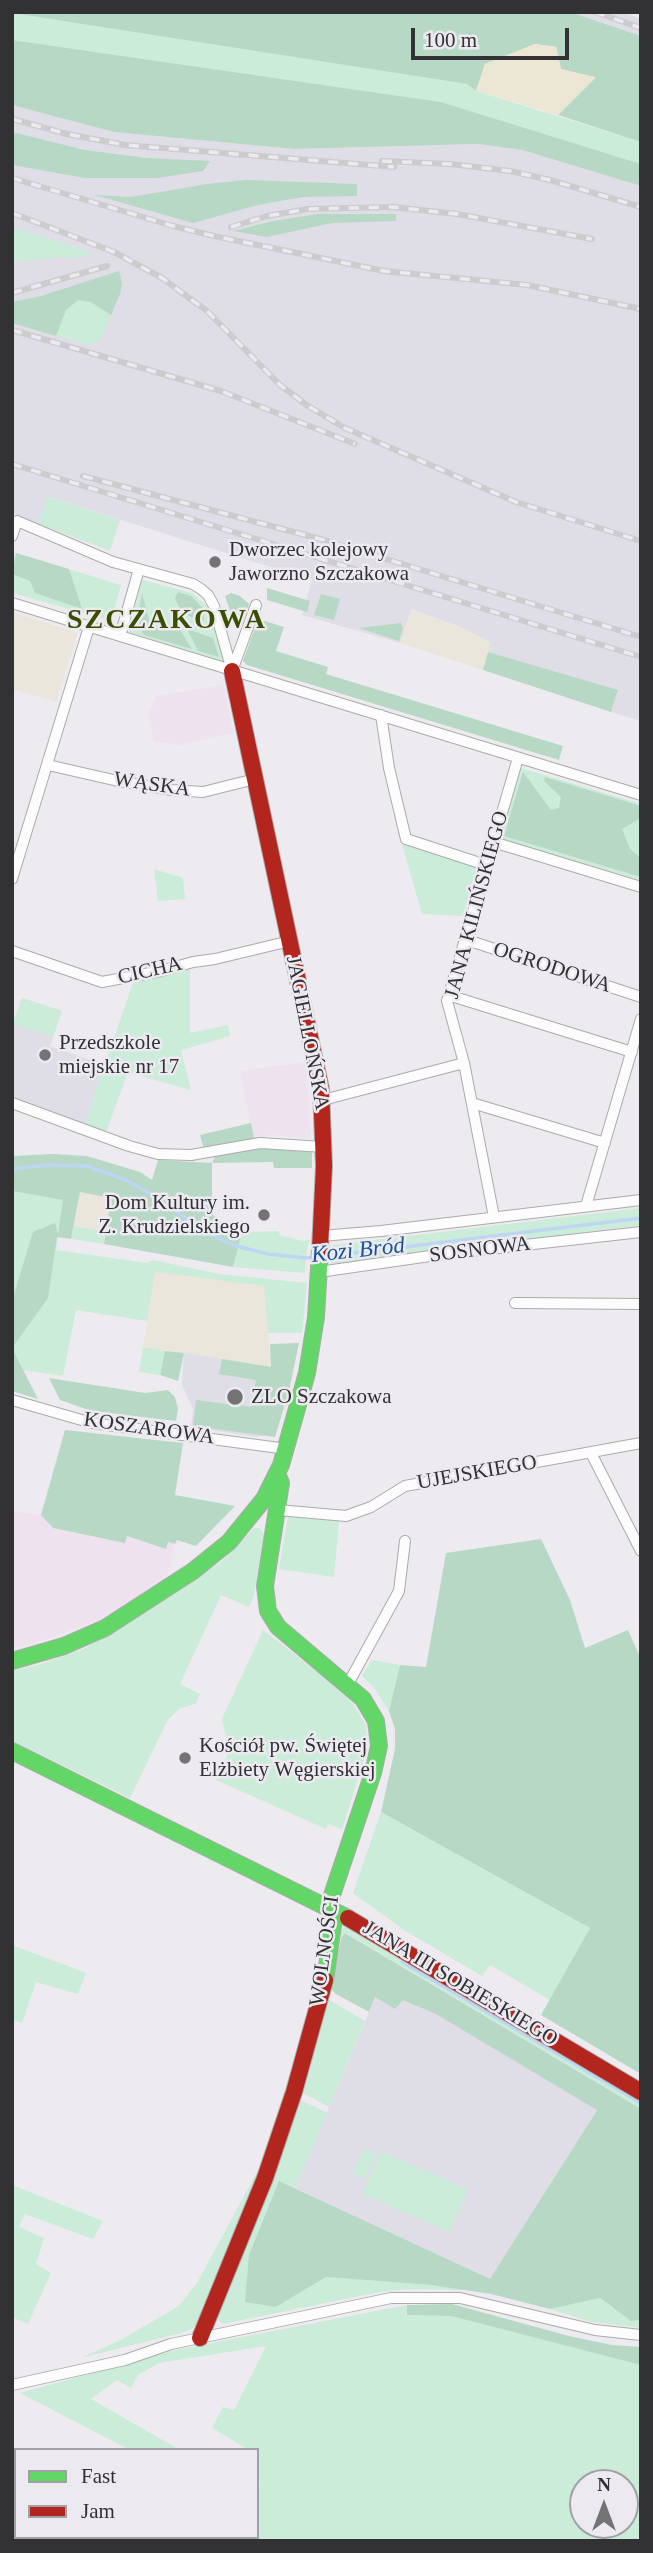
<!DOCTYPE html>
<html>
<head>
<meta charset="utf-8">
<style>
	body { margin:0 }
	#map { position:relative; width:653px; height:2553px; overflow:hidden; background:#edebef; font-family:Georgia,serif }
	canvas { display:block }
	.frame { position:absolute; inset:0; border:14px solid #323234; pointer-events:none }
	.legend { position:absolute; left:14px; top:2448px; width:245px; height:91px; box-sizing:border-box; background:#eceaf0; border:2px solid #a2a0a5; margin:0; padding:9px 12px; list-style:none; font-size:21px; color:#323234 }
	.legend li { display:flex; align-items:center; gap:14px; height:35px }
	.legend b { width:35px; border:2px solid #a2a0a5 }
	.north { position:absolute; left:569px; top:2469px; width:70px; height:70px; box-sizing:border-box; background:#eceaf0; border:2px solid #a2a0a5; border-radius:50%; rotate:0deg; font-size:19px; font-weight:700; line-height:28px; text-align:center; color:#323234 }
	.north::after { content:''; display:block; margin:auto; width:24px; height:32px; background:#737375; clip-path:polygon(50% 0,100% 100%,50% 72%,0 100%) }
	.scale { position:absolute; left:411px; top:28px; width:158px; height:32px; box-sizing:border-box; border:4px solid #323234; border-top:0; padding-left:9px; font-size:21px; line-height:24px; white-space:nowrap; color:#323234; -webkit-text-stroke:5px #eceaf0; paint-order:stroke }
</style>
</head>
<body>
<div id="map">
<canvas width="653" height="2553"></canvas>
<div class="frame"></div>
<ul class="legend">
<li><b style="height:9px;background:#63d668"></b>Fast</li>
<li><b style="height:9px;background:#b3261e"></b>Jam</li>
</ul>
<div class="north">N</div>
<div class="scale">100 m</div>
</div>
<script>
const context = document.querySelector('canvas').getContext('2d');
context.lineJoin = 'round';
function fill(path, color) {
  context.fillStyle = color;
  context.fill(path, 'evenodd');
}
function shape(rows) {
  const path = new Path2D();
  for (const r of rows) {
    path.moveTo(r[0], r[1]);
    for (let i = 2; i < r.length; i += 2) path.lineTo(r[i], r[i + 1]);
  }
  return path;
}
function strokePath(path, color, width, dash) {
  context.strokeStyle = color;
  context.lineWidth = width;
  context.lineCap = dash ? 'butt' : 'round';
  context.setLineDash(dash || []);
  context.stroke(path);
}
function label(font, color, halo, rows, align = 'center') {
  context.font = font + ' Georgia,serif';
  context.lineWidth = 5;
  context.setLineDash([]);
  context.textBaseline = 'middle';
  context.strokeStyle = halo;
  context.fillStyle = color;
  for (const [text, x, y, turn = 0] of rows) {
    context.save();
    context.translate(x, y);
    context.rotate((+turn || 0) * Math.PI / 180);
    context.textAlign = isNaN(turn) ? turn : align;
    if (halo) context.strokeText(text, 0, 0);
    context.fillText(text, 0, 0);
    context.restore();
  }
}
fill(shape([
	[224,685,233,733,180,745,154,741,149,713,156,696],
	[304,1062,307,1074,311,1139,272,1135,254,1139,240,1071],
	[12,1511,41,1515,53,1528,124,1543,127,1536,165,1548,168,1542,175,1544,167,1576,123,1606,97,1621,33,1644,12,1648]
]), '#ede2ed');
fill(shape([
	[410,609,463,628,491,642,483,670,400,643],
	[12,612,78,633,56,702,12,689],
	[80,1192,111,1197,105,1232,74,1226],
	[155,1271,265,1286,271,1367,143,1347]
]), '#ebe6dc');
fill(shape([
	[570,12,622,12,641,19,641,36],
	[12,105,115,132,294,149,478,144,522,150,641,186,641,721,611,712,618,691,488,652,490,642,463,628,411,609,400,643,302,615,312,580,48,497,39,524,12,513],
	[22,998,62,1011,50,1046,105,1065,84,1125,12,1101,12,1026],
	[184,1353,271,1367,272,1434,257,1437,191,1427,193,1409,182,1385],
	[391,1960,609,2090,490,2280,295,2188]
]), '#dfdde6');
fill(shape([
	[12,13,467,84,476,91,641,142,641,164,441,102,12,40],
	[12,227,84,250,93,254,77,258,62,257,12,262],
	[78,300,91,302,111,315,101,338,90,345,56,336,66,310],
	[47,497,120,520,110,551,39,524],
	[16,553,121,585,111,621,12,593,12,565],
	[142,580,192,593,207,606,215,624,224,662,129,632],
	[521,768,641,804,641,880,500,839],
	[402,844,477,865,463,916,422,914],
	[154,869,183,878,185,899,158,901],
	[190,966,190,1033,228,1025,230,1036,181,1050,191,1090,128,1072,106,1132,84,1125,134,980],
	[22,998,62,1011,53,1037,13,1024],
	[12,1191,63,1200,56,1250,147,1263,153,1260,219,1274,307,1283,302,1333,268,1333,264,1286,155,1272,147,1321,76,1310,63,1376,23,1370,12,1351],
	[641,1208,641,1225,331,1265,333,1245],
	[74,1226,105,1232,104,1244,71,1239],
	[278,1231,281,1236,304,1241,310,1239,307,1249,305,1273,233,1267,242,1232],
	[143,1347,165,1351,160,1375,139,1372],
	[288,1517,339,1521,334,1577,279,1569],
	[254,1528,259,1528,264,1534,254,1595,249,1607,221,1595,180,1684,200,1694,195,1704,180,1708,167,1721,130,1798,12,1741,12,1670,38,1665,81,1650,117,1631,221,1562],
	[263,1630,328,1680,353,1704,366,1725,368,1747,342,1829,328,1824,326,1829,216,1780,229,1751,222,1719],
	[372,1660,400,1665,389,1711,375,1689,362,1676],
	[381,1812,590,1928,550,2000,490,1965,482,1976,404,1930,353,1893],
	[346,1926,641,2099,641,2109,346,1933,341,1939,340,1931],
	[12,1945,86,1973,78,1994,36,1982,22,2023,12,2019],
	[329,2000,365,2021,329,2107,301,2092,324,2001],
	[297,2098,327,2113,295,2188,279,2182,276,2307,326,2277,431,2285,466,2290,408,2289,379,2292,223,2324,219,2321,217,2313],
	[364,2148,376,2154,365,2179,352,2173],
	[381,2151,468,2190,449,2232,362,2194],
	[263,2161,205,2312,193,2328,185,2332,80,2358,119,2341,179,2306,197,2283],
	[12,2185,103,2221,93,2239,25,2214,19,2227,44,2238,36,2264,51,2273,28,2324,12,2317],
	[600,2298,631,2321,641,2320,641,2328,592,2322,550,2309],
	[407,2305,407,2315,451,2316,641,2365,641,2541,166,2541,167,2537,257,2537,257,2487,260,2488,257,2450,249,2450,212,2428,223,2407,234,2410,266,2346,159,2363,138,2375,131,2388,117,2380,91,2399,180,2450,130,2450,20,2393,176,2350],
	[583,2483,625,2483,625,2525,583,2525]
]), '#caecd8');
fill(shape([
	[570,12,641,36,641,142,558,115,595,78,561,69,556,47,535,44,485,64,476,91,467,84,12,13],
	[12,40,441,102,641,164,641,186,522,150,478,144,294,149,114,132,12,105],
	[12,132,85,150,146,158,210,161,203,171,157,178,85,178,12,165],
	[247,180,357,184,357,196,304,197,279,201,254,206,193,223,95,195,131,197,207,184],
	[318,214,396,214,396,221,332,223,267,237,233,231,273,221],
	[119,271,122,283,120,294,111,315,91,302,78,300,66,310,56,336,12,323,12,302,41,296],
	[16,553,69,569,82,609,35,593,30,581,12,574],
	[267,588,310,601,307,612,267,600],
	[178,592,191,596,203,608,204,620,191,617,180,610,175,598],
	[142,593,150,623,159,628,180,630,192,649,144,635,136,624],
	[231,593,240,596,249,604,240,630,236,629,225,596],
	[321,594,340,599,334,620,314,615],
	[258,619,284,627,276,651,328,667,326,674,563,746,559,760,247,665,243,661],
	[401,623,403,629,399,641,359,628],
	[187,629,213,638,219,657,198,651],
	[488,652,618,690,611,712,483,670],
	[523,772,551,810,559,808,561,797,544,781,545,777,641,806,641,818,622,829,630,849,641,858,641,877,504,836],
	[251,1123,254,1139,204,1149,200,1135],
	[260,1148,312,1152,312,1168,274,1168,273,1162,212,1163,212,1214,232,1231,242,1232,233,1267,104,1244,111,1198,80,1192,71,1239,57,1237,48,1298,12,1348,38,1399,12,1391,12,1301,33,1232,55,1223,58,1234,63,1200,12,1191,12,1156,53,1154,87,1156,140,1172,152,1180,158,1160,212,1163,215,1156],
	[299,1343,289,1391,275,1437,193,1426,196,1400,251,1407,256,1380,219,1374,222,1359,271,1367,270,1344],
	[165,1351,184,1353,178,1381,160,1375],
	[49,1378,145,1393,168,1390,175,1397,178,1409,176,1421,92,1411,60,1400],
	[65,1430,183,1443,175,1495,235,1506,196,1546,177,1540,175,1544,168,1542,166,1549,127,1536,125,1543,53,1528,41,1515],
	[541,1539,570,1600,585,1648,628,1630,641,1659,641,2074,541,2015,590,1928,381,1812,395,1749,395,1729,389,1711,400,1665,426,1667,446,1553],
	[345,1933,641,2109,641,2320,631,2321,600,2298,550,2309,491,2294,431,2285,326,2277,276,2307,245,2302,249,2255,279,2181,490,2279,597,2110,436,2014,403,2000,395,2009,375,1997,369,2012,336,1994,329,1987,334,1954,338,1954,341,1939],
	[452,2304,569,2336,612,2345,641,2347,641,2365,451,2316,407,2315,407,2305]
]), '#b7d8c5');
fill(shape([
	[535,44,556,47,561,69,596,77,558,115,476,91,485,64]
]), '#ece6d4');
strokePath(shape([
	[12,1169,49,1165,87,1166,128,1181,153,1195,210,1235,236,1246,268,1254,306,1258,316,1257],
	[323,1257,641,1218],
	[402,1962,641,2103]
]), '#bed6f3', 3.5);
const street = shape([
	[12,536,17,521,113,562,193,584,201,589,208,595,214,606,232,671],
	[12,603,641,795],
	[120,636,139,569],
	[232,671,256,605],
	[381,715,389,768,406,839,486,865],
	[48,765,118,781,172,790,203,792,255,779],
	[493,842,641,887],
	[12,879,89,627],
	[464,939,641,997],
	[12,951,102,982,161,971,193,962,215,959,290,941],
	[448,995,632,1052],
	[323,1100,464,1063],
	[12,1103,129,1146,158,1154,191,1155,260,1143,324,1147],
	[472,1103,605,1143],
	[586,1206,641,1019],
	[494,1217,464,1063,447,1001,518,758],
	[321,1236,381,1231,641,1200],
	[319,1272,444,1254,641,1232],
	[515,1303,641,1304],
	[12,1400,92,1423,287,1449],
	[591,1453,641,1551],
	[278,1510,346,1516,371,1507,405,1486,641,1443],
	[348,1684,399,1591,405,1541],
	[12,2385,125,2360,171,2344,391,2298,460,2298,595,2330,641,2335]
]);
const fast = shape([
	[277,1473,281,1483,265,1586,268,1611,278,1627,363,1699,376,1721,379,1746,373,1773,330,1901,334,1919,325,1980],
	[12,1661,64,1646,105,1628,193,1571,229,1542,264,1499,281,1465,307,1373,316,1317,320,1250],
	[12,1751,348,1918]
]);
const jam = shape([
	[232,671,321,1089,324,1166,320,1250],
	[348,1918,641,2092],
	[200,2338,265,2178,294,2092,325,1980]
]);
strokePath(street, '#abaaac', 12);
strokePath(fast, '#abaaac', 18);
strokePath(jam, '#abaaac', 18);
strokePath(street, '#fcfcfd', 10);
strokePath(fast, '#63d668', 16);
strokePath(jam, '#b3261e', 16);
const rail = shape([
	[595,12,641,28],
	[12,119,67,134,125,145,394,167],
	[382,161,450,164,510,171,550,180,641,207],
	[12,178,173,226,214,236,384,271,527,285,641,309],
	[12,213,114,252,162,278,207,311,280,385,308,406,345,428,516,502,641,541],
	[231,227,267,216,308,209,393,207,457,214,592,239],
	[12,293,107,266],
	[12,330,221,391,355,444],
	[12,464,641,657],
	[83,476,324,540,641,637]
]);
strokePath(rail, '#cdcccd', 6);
strokePath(rail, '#eceaf0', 3.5, [10]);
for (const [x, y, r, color] of [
	[215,562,7,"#737375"],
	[45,1055,7,"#737375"],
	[264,1215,7,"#737375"],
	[235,1397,9,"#737375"],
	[185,1758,7,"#737375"]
]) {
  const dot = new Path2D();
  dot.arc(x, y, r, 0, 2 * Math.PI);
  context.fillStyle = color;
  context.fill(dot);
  strokePath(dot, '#eceaf0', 2.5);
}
label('21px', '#323234', '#eceaf0', [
	["Dworzec kolejowy",229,550],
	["Jaworzno Szczakowa",229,574],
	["Przedszkole",59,1043],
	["miejskie nr 17",59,1067],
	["Dom Kultury im.",250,1203,"right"],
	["Z. Krudzielskiego",250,1227,"right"],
	["ZLO Szczakowa",251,1397],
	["Kościół pw. Świętej",199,1746],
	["Elżbiety Węgierskiej",199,1770]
], 'left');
label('21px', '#323234', '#eceaf0', [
	["WĄSKA",152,785,8],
	["JANA KILIŃSKIEGO",477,905,-75],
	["OGRODOWA",552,968,18],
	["CICHA",150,971,-13],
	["JAGIELLOŃSKA",307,1033,79],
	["SOSNOWA",480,1250,-7],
	["KOSZAROWA",149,1429,8],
	["UJEJSKIEGO",477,1473,-10],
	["WOLNOŚCI",325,1951,-82],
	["JANA III SOBIESKIEGO",460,1984,31]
]);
label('italic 23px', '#185590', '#eceaf0', [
	["Kozi Bród",358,1251,-6]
]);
context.letterSpacing = '2px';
label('bold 28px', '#3a4e00', '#eceaf0', [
	["SZCZAKOWA",167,621]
]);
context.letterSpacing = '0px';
</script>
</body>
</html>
